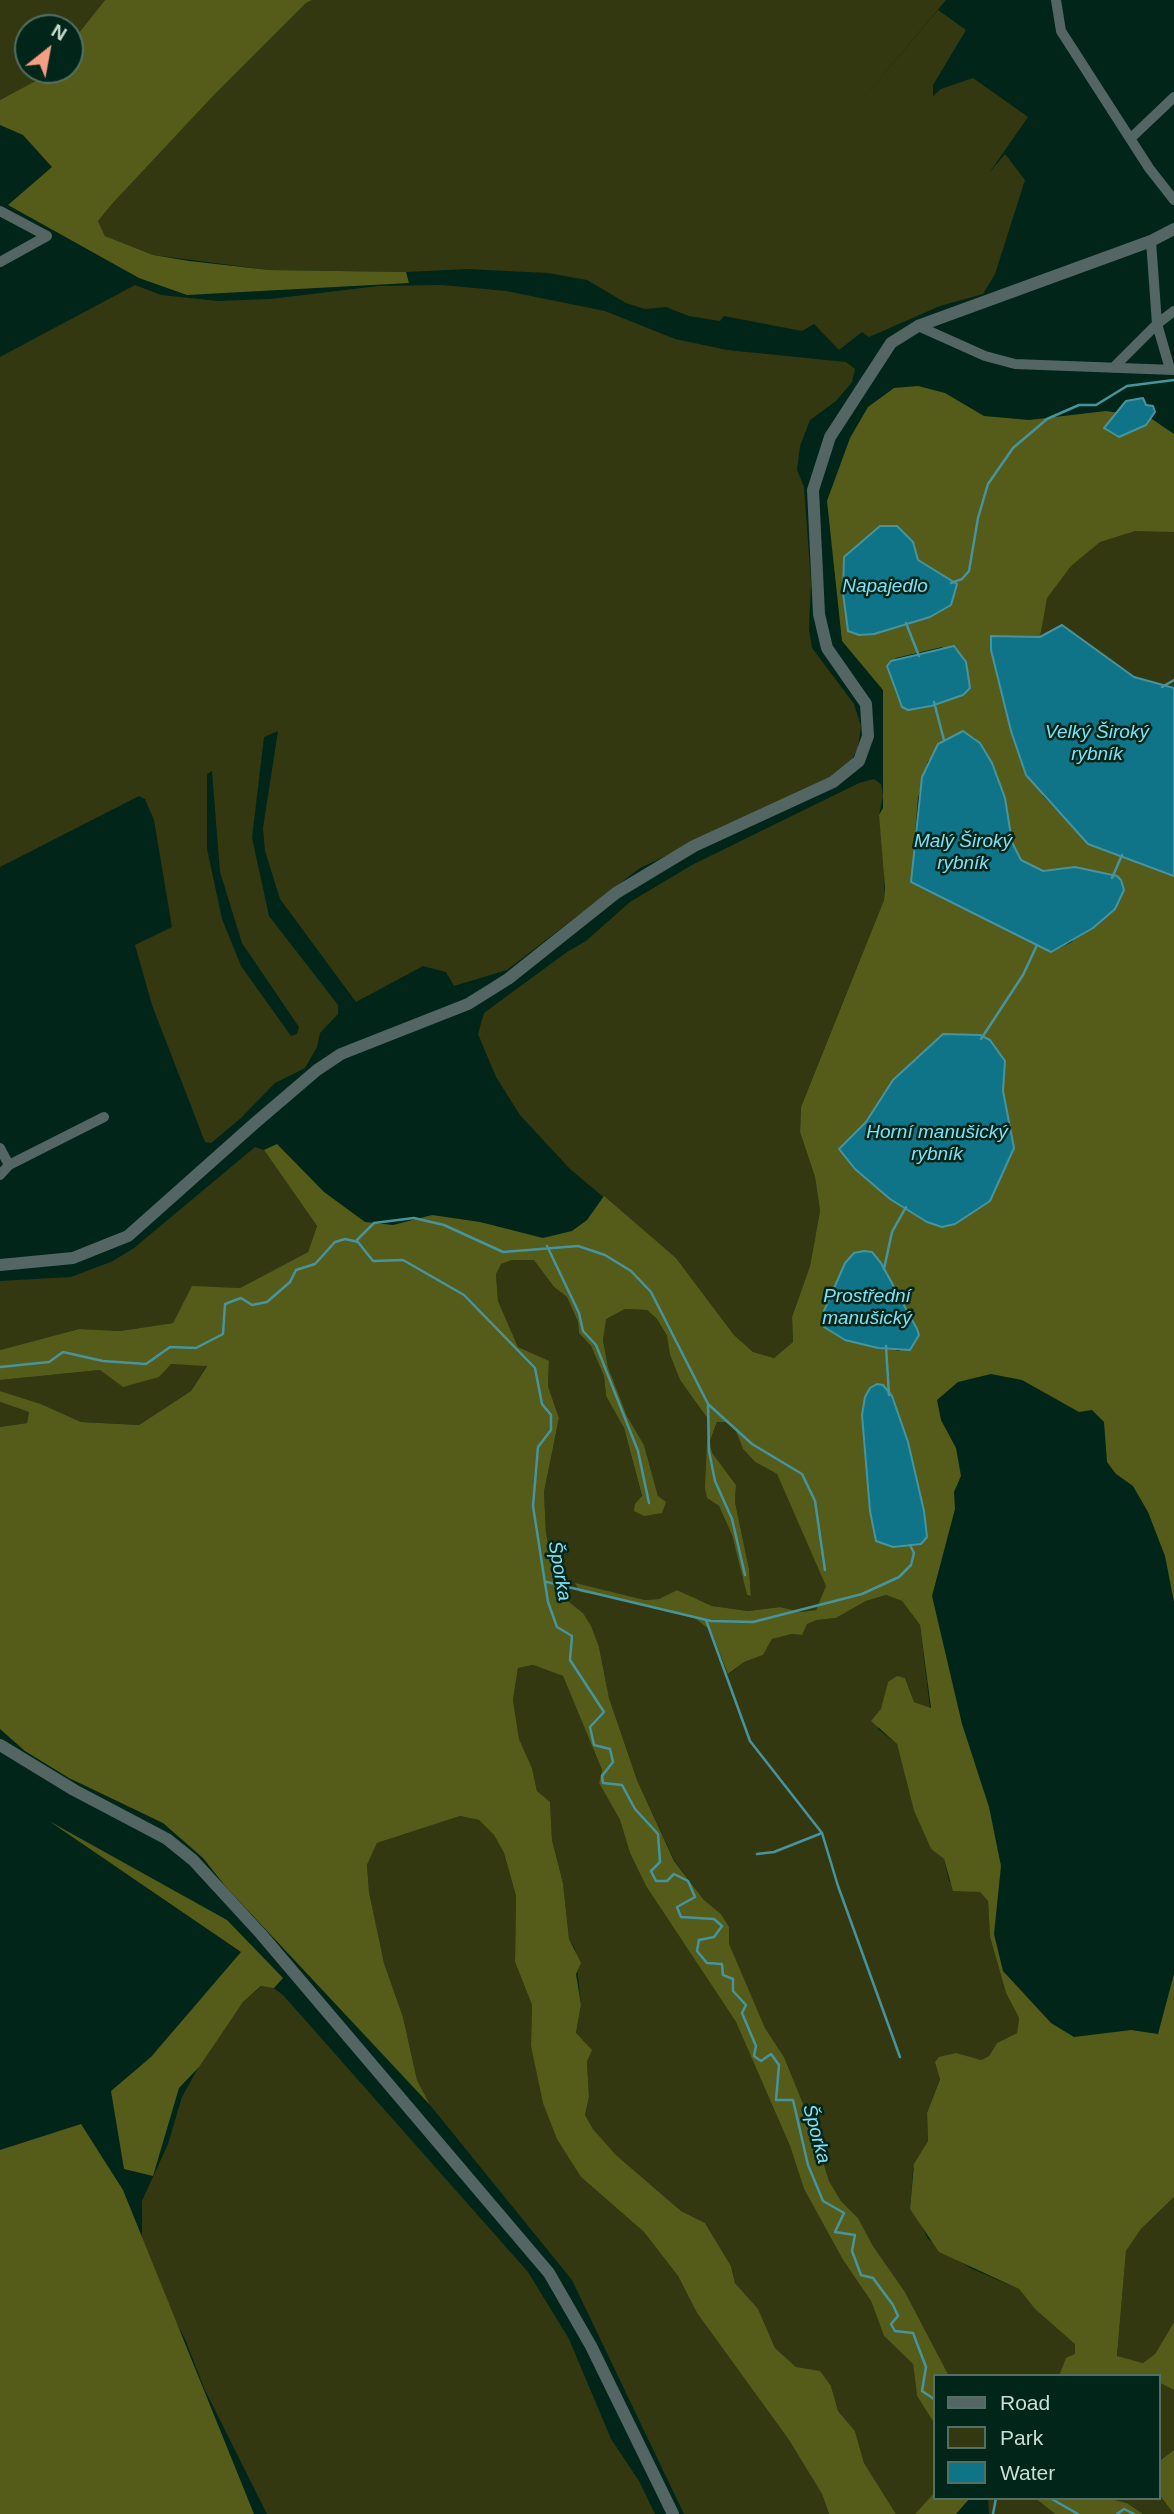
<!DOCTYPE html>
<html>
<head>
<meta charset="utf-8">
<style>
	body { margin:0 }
	#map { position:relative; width:1174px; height:2514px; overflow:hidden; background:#012619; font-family:Arial,sans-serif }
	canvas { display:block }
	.legend { position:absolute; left:933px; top:2374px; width:228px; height:126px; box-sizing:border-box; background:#012619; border:2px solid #517064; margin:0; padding:9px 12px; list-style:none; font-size:21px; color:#caded4 }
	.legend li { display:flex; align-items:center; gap:14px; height:35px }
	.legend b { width:35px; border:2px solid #517064 }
	.north { position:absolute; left:14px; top:14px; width:70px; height:70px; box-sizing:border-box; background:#012619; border:2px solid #517064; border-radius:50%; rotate:31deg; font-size:19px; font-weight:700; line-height:28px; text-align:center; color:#caded4 }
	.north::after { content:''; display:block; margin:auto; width:24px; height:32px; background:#f39f83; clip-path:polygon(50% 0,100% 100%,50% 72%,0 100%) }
</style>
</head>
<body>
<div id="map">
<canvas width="1174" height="2514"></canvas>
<ul class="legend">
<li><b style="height:9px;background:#536664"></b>Road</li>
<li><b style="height:19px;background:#343810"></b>Park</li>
<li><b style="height:19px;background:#0f7487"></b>Water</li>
</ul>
<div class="north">N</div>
</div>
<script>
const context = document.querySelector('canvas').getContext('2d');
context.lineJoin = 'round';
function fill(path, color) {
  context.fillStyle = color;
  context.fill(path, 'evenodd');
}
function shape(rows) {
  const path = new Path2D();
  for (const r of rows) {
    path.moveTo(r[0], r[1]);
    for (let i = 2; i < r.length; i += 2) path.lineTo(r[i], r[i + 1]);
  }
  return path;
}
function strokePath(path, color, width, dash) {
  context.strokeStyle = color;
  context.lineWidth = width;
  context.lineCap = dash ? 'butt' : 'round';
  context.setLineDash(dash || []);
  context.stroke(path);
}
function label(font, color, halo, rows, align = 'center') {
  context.font = font + ' Arial,sans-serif';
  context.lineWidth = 5;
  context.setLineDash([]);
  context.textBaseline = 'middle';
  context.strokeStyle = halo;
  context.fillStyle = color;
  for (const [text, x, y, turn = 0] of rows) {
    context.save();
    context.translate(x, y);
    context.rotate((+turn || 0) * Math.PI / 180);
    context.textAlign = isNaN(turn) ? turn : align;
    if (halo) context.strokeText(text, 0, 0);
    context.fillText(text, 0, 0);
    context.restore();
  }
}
fill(shape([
	[0,0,105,0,70,44,70,28,28,28,28,70,48,70,41,78,0,100],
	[312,0,946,0,850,114,938,10,966,30,933,85,933,96,941,89,973,78,1028,117,989,173,1005,154,1025,180,995,274,983,294,940,306,869,337,862,332,839,350,814,324,802,331,724,316,720,321,689,316,666,307,645,309,626,303,587,280,548,273,467,269,406,272,269,270,153,255,105,236,98,221,112,204,214,95,306,3],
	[135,285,161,295,218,301,270,299,379,286,442,285,506,291,605,311,675,339,727,350,846,362,855,369,852,382,836,401,810,420,800,446,797,470,804,487,811,582,809,630,812,648,854,704,861,726,858,748,851,761,830,779,640,868,507,970,454,986,446,972,423,966,356,1002,280,899,265,851,263,828,278,731,264,737,252,838,269,916,338,1005,338,1014,320,1033,317,1047,305,1068,275,1083,241,1118,211,1143,205,1142,152,1005,135,945,172,927,154,820,145,799,139,796,0,867,0,357],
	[212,771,220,872,242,943,299,1027,297,1034,291,1036,241,966,222,919,207,849,207,774],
	[890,464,1174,489,1174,688,1134,677,1103,658,1040,637,1041,628],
	[874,779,881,784,883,796,879,815,885,860,884,900,801,1107,800,1132,815,1177,820,1211,810,1266,792,1317,793,1342,774,1358,753,1352,734,1335,676,1258,570,1169,520,1115,496,1077,478,1034,484,1013,567,952,586,941,630,902,692,865,859,783],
	[255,1147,264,1150,317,1226,308,1252,240,1288,192,1287,173,1323,120,1331,79,1329,0,1350,0,1281,71,1277,113,1261,134,1248],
	[512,1260,535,1260,554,1287,567,1297,578,1322,579,1333,591,1346,604,1376,606,1396,624,1428,642,1497,658,1496,644,1445,627,1416,608,1367,603,1340,605,1319,625,1309,647,1310,657,1319,667,1336,670,1355,680,1380,708,1419,707,1498,719,1506,732,1535,747,1595,751,1596,749,1569,735,1502,736,1485,713,1454,709,1443,717,1422,727,1422,735,1429,743,1449,755,1462,777,1474,827,1586,816,1610,801,1612,780,1607,748,1611,712,1606,677,1590,659,1599,645,1600,576,1584,580,1592,622,1599,696,1619,711,1631,729,1674,744,1662,763,1655,772,1639,792,1634,801,1635,806,1624,817,1620,836,1618,866,1601,886,1595,902,1601,920,1625,930,1708,914,1702,905,1678,888,1682,878,1729,897,1744,914,1811,931,1849,944,1859,949,1881,965,1890,980,1892,988,1901,990,1937,1006,1993,1019,2018,1017,2033,997,2043,989,2056,981,2060,964,2057,940,2078,927,2113,928,2141,913,2169,910,2209,920,2222,928,2239,970,2268,1019,2289,1035,2309,1076,2344,1075,2354,1059,2376,949,2376,905,2292,873,2246,858,2218,841,2201,829,2181,813,2128,784,2057,765,2028,728,1944,728,1927,721,1914,704,1900,674,1860,637,1780,609,1698,599,1647,583,1613,558,1593,546,1533,544,1492,559,1418,548,1386,549,1362,518,1347,498,1301,496,1274,500,1264],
	[170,1364,207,1365,191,1391,139,1425,81,1422,41,1404,0,1391,0,1380,100,1370,159,1377],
	[0,1402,29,1412,27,1423,0,1427],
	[533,1665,563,1676,602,1770,599,1783,620,1820,630,1853,646,1886,736,2022,790,2146,804,2189,843,2260,871,2301,884,2336,913,2364,917,2396,934,2423,934,2493,915,2514,896,2514,864,2463,855,2431,838,2411,831,2386,796,2367,775,2348,758,2310,735,2283,731,2266,705,2223,681,2211,616,2155,593,2129,585,2115,589,2097,587,2061,576,2034,581,2005,575,1949,569,1939,563,1883,552,1840,550,1803,537,1791,532,1768,519,1739,513,1700,518,1668],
	[460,1816,479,1820,494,1835,504,1853,516,1896,515,1962,532,2005,531,2046,581,2177,644,2232,678,2276,697,2313,789,2440,822,2494,829,2514,684,2514,572,2280,430,2105,417,2080,403,2017,384,1963,369,1892,367,1865,377,1843],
	[262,1986,271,1986,283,1995,528,2272,569,2339,611,2439,639,2481,655,2514,267,2514,204,2388,185,2339,164,2300,142,2240,142,2201,168,2144,182,2097,207,2052,243,2002],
	[1174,2197,1174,2322,1155,2354,1143,2363,1117,2357,1126,2251,1141,2229],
	[1158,2382,1174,2390,1174,2450,1158,2462],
	[1158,2493,1174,2514,1143,2514,1127,2503,1107,2498,1158,2498],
	[988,2498,1035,2498,1055,2514,989,2514]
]), '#343810');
fill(shape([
	[105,0,312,0,306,3,214,95,112,204,98,221,105,236,153,255,189,261,269,270,406,272,409,283,187,295,139,278,8,205,52,167,23,135,0,125,0,100,41,78,48,70,70,70,70,44],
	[918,386,945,393,984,416,1029,420,1106,411,1149,417,1174,434,1174,532,1135,531,1100,542,1071,566,1047,598,1040,637,991,636,991,650,1011,731,1043,796,1088,844,1174,876,1174,1602,1165,1556,1148,1512,1133,1486,1116,1474,1107,1462,1104,1422,1092,1410,1079,1412,1022,1380,991,1374,958,1382,937,1400,941,1420,956,1448,961,1476,954,1492,955,1509,932,1596,962,1724,989,1807,1001,1866,994,1934,1003,1971,1051,2023,1074,2037,1131,2030,1158,2034,1174,1974,1174,2197,1141,2229,1126,2251,1117,2356,1143,2363,1155,2354,1174,2322,1174,2390,1158,2382,1158,2376,1059,2376,1066,2358,1075,2354,1075,2344,1035,2309,1019,2289,939,2252,910,2209,914,2164,928,2141,927,2113,940,2079,935,2062,939,2057,956,2053,981,2060,989,2056,997,2043,1017,2033,1019,2018,1006,1993,990,1937,988,1901,980,1892,953,1891,944,1859,931,1849,914,1811,897,1744,871,1721,881,1709,888,1682,897,1676,905,1678,914,1702,931,1708,920,1625,902,1601,886,1595,866,1601,836,1618,817,1620,807,1624,802,1635,792,1634,772,1639,763,1655,744,1662,728,1674,711,1631,696,1619,622,1599,580,1592,575,1583,645,1600,659,1599,677,1590,712,1606,748,1611,780,1607,801,1612,816,1610,826,1586,777,1474,755,1462,743,1449,735,1429,727,1422,717,1422,709,1443,713,1454,736,1485,735,1502,749,1569,751,1596,747,1595,732,1535,719,1506,707,1498,705,1488,708,1419,680,1380,670,1355,667,1336,657,1319,647,1310,625,1309,606,1319,603,1340,608,1367,627,1416,644,1445,658,1496,666,1502,662,1513,644,1516,634,1511,635,1504,642,1496,624,1428,606,1396,604,1376,591,1346,579,1333,578,1322,567,1297,554,1287,534,1260,512,1260,501,1264,496,1274,498,1301,518,1347,549,1361,548,1386,559,1418,544,1492,546,1533,558,1593,583,1613,591,1626,599,1647,609,1698,637,1780,674,1861,704,1900,721,1914,729,1927,729,1944,765,2028,784,2057,813,2128,829,2181,841,2201,858,2218,873,2246,905,2292,949,2376,934,2376,934,2423,917,2396,913,2364,884,2336,871,2301,843,2260,804,2189,790,2146,736,2022,646,1886,630,1853,620,1820,599,1783,602,1770,563,1676,533,1665,518,1668,513,1700,519,1739,532,1768,537,1791,550,1802,552,1840,563,1883,569,1939,581,1963,576,1974,581,2005,576,2033,592,2050,587,2061,589,2097,585,2115,593,2129,616,2155,681,2211,705,2223,731,2266,735,2283,758,2309,775,2348,796,2367,820,2371,831,2386,838,2411,855,2431,864,2463,896,2514,829,2514,822,2494,789,2440,697,2313,678,2276,644,2232,581,2177,557,2139,543,2103,531,2046,532,2005,515,1962,516,1896,504,1853,494,1835,479,1820,460,1816,377,1843,367,1865,369,1892,384,1963,403,2017,417,2080,430,2105,226,1887,203,1858,163,1823,69,1778,25,1751,0,1729,0,1427,27,1423,29,1412,0,1402,0,1391,41,1404,81,1422,139,1425,191,1391,207,1366,171,1364,159,1377,123,1387,100,1370,0,1380,0,1350,79,1329,120,1331,173,1323,192,1286,240,1288,308,1252,317,1226,264,1150,277,1144,324,1192,365,1222,393,1225,432,1215,480,1222,543,1238,572,1231,587,1220,604,1196,676,1258,734,1335,753,1352,774,1358,793,1342,792,1317,810,1266,820,1211,815,1177,800,1132,801,1107,884,900,885,887,879,815,883,808,883,690,842,641,827,501,850,438,868,407,894,388],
	[880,526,913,542,918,560,957,584,930,617,871,534],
	[942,647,970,687,963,695,920,709,897,696,888,666,896,658],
	[974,737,992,763,1005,798,1012,842,1021,860,1043,871,1075,867,1117,876,1072,942,1051,952,911,883,918,798,928,761],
	[943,1034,1005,1061,1003,1091,1014,1148,1000,1177,927,1222,869,1182,839,1149,866,1122,893,1080],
	[845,1263,881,1263,919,1335,899,1351,845,1340,824,1311],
	[862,1415,908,1442,927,1537,869,1496],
	[49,1821,227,1920,283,1978,274,1988,261,1986,243,2002,199,2067,179,2088,153,2176,124,2169,111,2091,151,2057,241,1952],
	[81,2124,123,2190,254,2514,0,2514,0,2150],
	[1174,2450,1174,2514,1158,2493,1158,2462],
	[934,2493,934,2498,970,2498,956,2514,915,2514],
	[1035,2498,1107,2498,1127,2503,1143,2514,1055,2514]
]), '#555b19');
const water = shape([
	[1143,398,1146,405,1153,406,1155,412,1146,425,1119,437,1104,428,1126,401,1143,398],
	[880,526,897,526,913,542,918,560,957,584,951,605,930,617,874,634,859,635,848,631,843,593,844,557,880,526],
	[1062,625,1134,677,1174,688,1174,876,1088,844,1026,775,1011,731,991,650,991,636,1040,637,1062,625],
	[954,646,966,662,970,688,963,695,931,706,908,710,902,707,887,666,891,661,954,646],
	[963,731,980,743,992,763,1005,798,1012,842,1021,860,1043,871,1075,867,1117,876,1121,880,1124,890,1115,909,1093,928,1051,952,911,882,922,777,938,744,963,731],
	[943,1034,980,1035,990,1040,1005,1061,1003,1091,1014,1148,990,1201,955,1224,942,1227,927,1222,890,1199,855,1169,839,1149,866,1122,893,1080,943,1034],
	[864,1251,872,1252,881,1263,917,1329,919,1335,910,1350,878,1348,845,1340,824,1327,824,1311,845,1263,854,1253,864,1251],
	[877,1384,883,1385,892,1396,908,1442,924,1511,927,1537,921,1544,893,1547,876,1541,870,1511,862,1415,865,1397,870,1388,877,1384]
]);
fill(water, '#0f7487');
strokePath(water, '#47949e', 2);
strokePath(shape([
	[951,583,962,579,969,571,978,518,988,484,1013,448,1047,419,1079,405,1096,405,1127,386,1174,380],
	[906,623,919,656],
	[1162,687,1174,680],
	[934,702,944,740],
	[1112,878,1122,855],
	[981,1039,1023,975,1037,945],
	[356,1241,374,1223,414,1218,444,1225,503,1252,578,1246,605,1255,631,1271,651,1292,708,1404,752,1444,802,1474,815,1501,825,1570],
	[547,1246,579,1313,583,1331,596,1345,638,1451,649,1503],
	[884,1269,892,1232,906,1207],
	[886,1346,889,1395],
	[0,1367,49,1362,63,1352,103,1361,146,1364,170,1347,196,1348,223,1334,225,1304,241,1298,252,1305,267,1302,290,1282,296,1270,315,1264,335,1242,345,1239,358,1242,373,1261,403,1260,464,1295,535,1368,542,1404,551,1415,551,1430,538,1447,533,1506,548,1602,557,1627,572,1636,570,1660,604,1712,590,1727,594,1745,610,1749,613,1762,602,1776,603,1783,622,1785,635,1809,658,1834,660,1862,651,1871,656,1881,667,1881,674,1874,688,1881,695,1897,677,1907,681,1917,714,1919,722,1926,714,1937,699,1940,697,1951,707,1963,722,1964,723,1975,733,1979,733,1991,746,2005,742,2013,756,2046,754,2056,761,2061,771,2054,779,2065,776,2100,793,2100,808,2165,823,2201,844,2213,835,2232,855,2235,852,2251,861,2275,873,2278,893,2305,898,2316,891,2324,895,2331,913,2333,926,2367,922,2391,934,2399],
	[708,1404,709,1451,715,1481,732,1519,745,1575],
	[547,1582,711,1621,753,1622,862,1594,899,1577,911,1565,914,1553,910,1545],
	[706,1620,750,1741,822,1833,838,1886,900,2057],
	[757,1854,774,1852,822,1833],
	[1050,2498,1078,2514],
	[993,2514,996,2498],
	[1117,2514,1124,2509,1134,2514]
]), '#47949e', 2.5);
strokePath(shape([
	[1056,0,1061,31,1149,168,1174,200],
	[1131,138,1174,97],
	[0,211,47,236],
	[1151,241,1157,324,1170,369],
	[0,262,47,236],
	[918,326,985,356,1015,364,1174,370],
	[1113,368,1157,324,1174,311],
	[0,1148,9,1165,0,1175],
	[9,1165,104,1117]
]), '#536664', 10);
strokePath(shape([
	[0,1265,73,1258,128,1236,255,1123,317,1070,341,1054,468,1004,508,979,616,893,694,846,833,782,859,761,868,736,866,704,827,648,819,614,813,490,830,437,891,343,918,326,1151,241,1174,229],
	[0,1745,74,1790,167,1839,193,1860,261,1934,549,2273,591,2346,673,2514]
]), '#536664', 12);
label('italic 19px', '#82e0f6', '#012619', [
	["Napajedlo",885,587],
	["Velký Široký",1097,733],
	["rybník",1097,755],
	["Malý Široký",963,842],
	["rybník",963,864],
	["Horní manušický",937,1133],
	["rybník",937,1155],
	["Prostřední",867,1297],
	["manušický",867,1319],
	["Šporka",559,1571,80],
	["Šporka",816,2134,75]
]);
</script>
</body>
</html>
